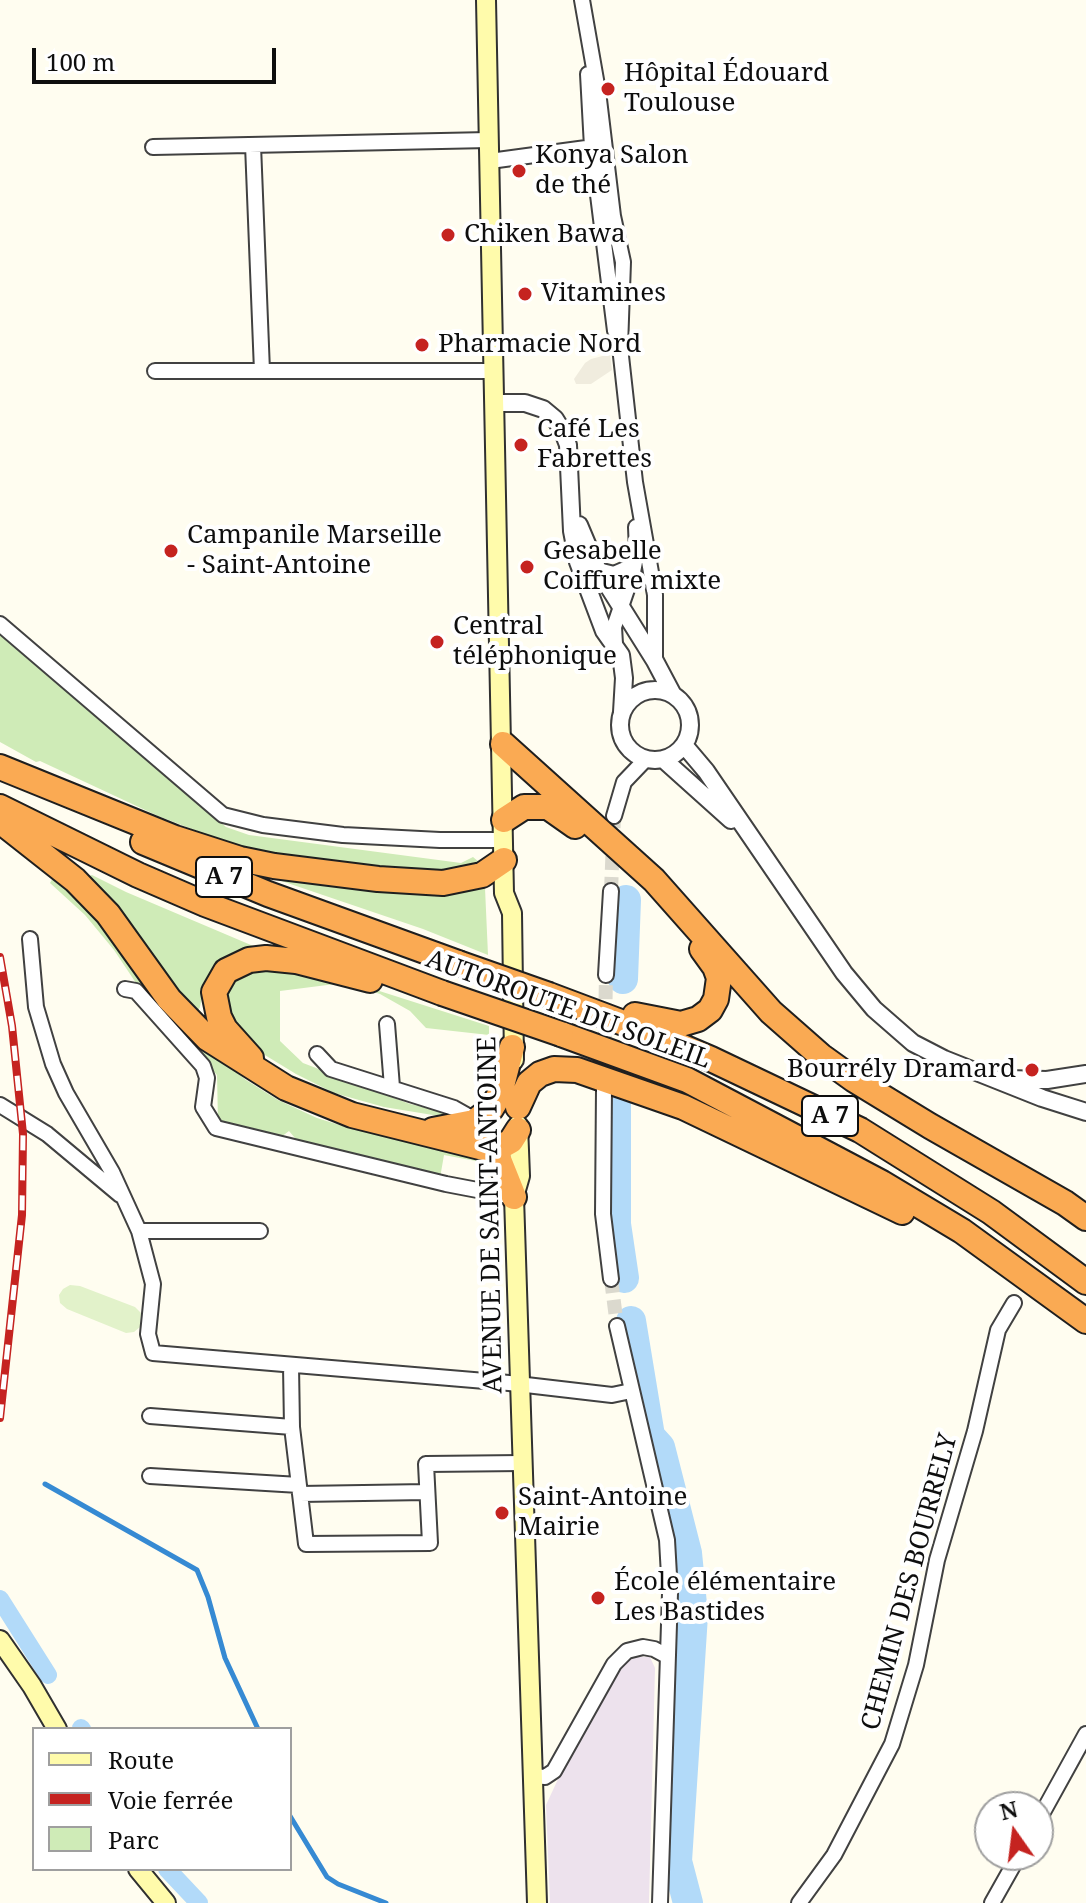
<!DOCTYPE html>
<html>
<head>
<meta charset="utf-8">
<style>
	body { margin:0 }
	#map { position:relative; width:1086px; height:1903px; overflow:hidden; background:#fffdf0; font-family:"Noto Serif",serif }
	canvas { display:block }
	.legend { position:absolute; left:32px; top:1727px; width:260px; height:144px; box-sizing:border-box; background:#fff; border:2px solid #9f9f9f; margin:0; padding:10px 14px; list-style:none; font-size:24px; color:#0e0e0e }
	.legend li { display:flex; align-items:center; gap:16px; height:40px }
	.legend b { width:40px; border:2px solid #9f9f9f }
	.north { position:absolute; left:974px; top:1791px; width:80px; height:80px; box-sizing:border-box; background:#fff; border:2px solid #9f9f9f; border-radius:50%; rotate:346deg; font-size:22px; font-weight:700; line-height:32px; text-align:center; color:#0e0e0e }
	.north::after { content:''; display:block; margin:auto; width:28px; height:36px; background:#c52320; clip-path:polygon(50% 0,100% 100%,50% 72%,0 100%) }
	.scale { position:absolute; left:32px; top:48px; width:244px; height:36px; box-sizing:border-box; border:4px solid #0e0e0e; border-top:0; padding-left:10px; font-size:24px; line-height:28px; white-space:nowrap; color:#0e0e0e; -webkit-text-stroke:6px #fff; paint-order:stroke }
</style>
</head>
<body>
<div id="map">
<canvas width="1086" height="1903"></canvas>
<ul class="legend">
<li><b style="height:10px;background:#fffbab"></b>Route</li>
<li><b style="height:10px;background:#c52320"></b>Voie ferrée</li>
<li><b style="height:22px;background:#cfebb7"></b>Parc</li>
</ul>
<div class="north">N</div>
<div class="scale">100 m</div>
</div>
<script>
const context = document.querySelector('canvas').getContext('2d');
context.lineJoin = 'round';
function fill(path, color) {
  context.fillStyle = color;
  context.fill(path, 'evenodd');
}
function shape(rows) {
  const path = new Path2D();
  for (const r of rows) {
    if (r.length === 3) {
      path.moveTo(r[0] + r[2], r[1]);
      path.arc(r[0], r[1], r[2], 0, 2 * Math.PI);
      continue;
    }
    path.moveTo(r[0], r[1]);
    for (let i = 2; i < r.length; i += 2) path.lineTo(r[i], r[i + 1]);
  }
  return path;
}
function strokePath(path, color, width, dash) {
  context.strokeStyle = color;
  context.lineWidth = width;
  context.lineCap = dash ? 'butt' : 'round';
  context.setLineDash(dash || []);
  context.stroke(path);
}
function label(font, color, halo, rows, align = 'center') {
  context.font = font + ' "Noto Serif",serif';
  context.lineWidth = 8;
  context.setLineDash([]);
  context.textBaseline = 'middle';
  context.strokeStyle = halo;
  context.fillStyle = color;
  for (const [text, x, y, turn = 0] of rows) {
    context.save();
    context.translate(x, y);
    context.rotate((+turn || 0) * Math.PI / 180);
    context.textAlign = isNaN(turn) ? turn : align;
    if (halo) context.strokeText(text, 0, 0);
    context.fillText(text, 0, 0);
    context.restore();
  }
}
fill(shape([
	[631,1656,650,1657,655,1668,649,1903,550,1903,546,1805,566,1762,621,1664]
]), '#ede2ed');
fill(shape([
	[0,635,226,827,249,835,461,863,473,857,479,862,473,867,444,874,306,860,231,849,223,841,158,816,40,761,36,762,0,742],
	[0,835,30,853,84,899,106,925,165,1007,199,1043,246,1080,278,1100,317,1118,349,1128,482,1159,481,1162,444,1155,440,1178,397,1169,392,1164,372,1158,369,1161,300,1144,289,1131,277,1140,218,1122,217,1075,152,1007,114,950,85,915,50,883,54,876],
	[261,874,482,885,485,888,488,955,423,929],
	[92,875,126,892,258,948,203,990,200,1007,196,1015,90,880,89,876],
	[273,967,311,977,345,980,489,1026,489,1035,426,1028,410,1011,380,994,343,983,280,991,280,1041,303,1063,410,1104,453,1114,451,1118,384,1107,334,1093,296,1074,255,1049,232,1026,225,993,237,973]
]), '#cfebb7');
fill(shape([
	[70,1285,80,1286,135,1307,141,1313,140,1327,134,1332,126,1333,67,1309,60,1303,59,1295,63,1289]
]), '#e2f2ca');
fill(shape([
	[610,354,612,370,591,384,576,384,574,379,585,363,591,359]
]), '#f0ecde');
strokePath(shape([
	[45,1484,197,1570,208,1597,225,1658,258,1729],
	[290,1816,327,1877,338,1884,386,1903]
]), '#368ad3', 5);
strokePath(shape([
	[0,1599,48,1675],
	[81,1728,82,1729],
	[167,1869,199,1903]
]), '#b2daf9', 18);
strokePath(shape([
	[623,979,626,900],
	[616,1091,616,1224,624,1278],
	[631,1321,650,1436,660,1447,687,1553,693,1615,677,1861,688,1903]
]), '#b2daf9', 30);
strokePath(shape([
	[611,891,614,816],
	[604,1083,606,975],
	[611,1279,617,1326]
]), '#dbd9ce', 14, [14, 7]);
const minor = shape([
	[582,0,598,91,613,216,623,262,620,347,635,482,655,595,655,661],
	[588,74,592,147,615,331],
	[253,145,262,371],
	[153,147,489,140],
	[490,161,601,146],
	[155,371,495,371],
	[598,570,614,574,630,567,635,559],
	[0,624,223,815,263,825,343,835,440,840,504,840],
	[615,644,614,627,633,572,637,552,636,527],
	[614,816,624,782,646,759],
	[30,939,36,1007,53,1064,66,1093,112,1172,139,1231,153,1284,148,1334,153,1353,509,1383,612,1395,631,1391],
	[606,975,611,891],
	[125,989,136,991,203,1066,207,1078,203,1107,216,1128,446,1184,514,1197],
	[387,1024,392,1087],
	[317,1054,331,1069,454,1108,470,1117,474,1122],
	[604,1088,603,1214,611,1279],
	[0,1105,47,1134,120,1195],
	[139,1231,260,1231],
	[617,1326,667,1540,670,1593,660,1903],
	[291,1366,292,1427,306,1544,430,1543,426,1464,522,1463],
	[150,1416,292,1427],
	[150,1476,299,1485],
	[300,1494,427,1492],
	[531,1776,545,1777,554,1771,614,1664,627,1651,643,1647,654,1649,667,1656],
	[1038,1821,1086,1734],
	[799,1903,834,1855,892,1744,916,1665,937,1560,975,1431,998,1330,1014,1303],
	[992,1903,1019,1855]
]);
const tertiary = shape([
	[495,403,525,403,543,409,555,419,563,432,568,445,572,531,578,562,604,631,621,655,624,678,622,712],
	[579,525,598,570,655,661,673,695],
	[655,725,35],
	[684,745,706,771,844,973,874,1009,913,1043,944,1059,1042,1098,1086,1112],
	[663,759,731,820],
	[1008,1079,1047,1080,1086,1074]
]);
const secondary = shape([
	[486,0,504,893,512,913,514,1060],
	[518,1125,520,1176,514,1197,537,1903],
	[0,1640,32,1686,57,1729],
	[138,1869,166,1903]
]);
const motorway = shape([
	[503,744,654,880,771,1012,821,1056,853,1079,930,1126,1065,1203,1086,1218],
	[0,767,175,838,240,859,274,866,378,879,443,883,482,875,504,860],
	[0,807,138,875,205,904,442,993],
	[504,820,524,807,548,807,575,826],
	[0,821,75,880,108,914,169,999,207,1038,286,1088,352,1115,488,1149,502,1146,511,1141,518,1130],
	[143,842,268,894,458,963],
	[549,995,650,1033,711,1059,860,1130,991,1212,1086,1282],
	[635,1015,681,1024,698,1019,710,1010,716,999,719,978,715,967,702,949],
	[561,1034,687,1080,882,1183,962,1231,1086,1321],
	[251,1058,225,1029,219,1017,214,992,226,971,249,960,266,958,296,961,370,980],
	[518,1107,529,1083,540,1074,554,1069,577,1070,683,1107,902,1212],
	[433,1130,474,1122,491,1109,500,1094,512,1047],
	[488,1149,498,1157,514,1197]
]);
strokePath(minor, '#414141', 18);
strokePath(tertiary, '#414141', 20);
strokePath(secondary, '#303030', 22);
strokePath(motorway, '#1f1f1f', 28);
strokePath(minor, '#fff', 14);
strokePath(tertiary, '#fff', 16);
strokePath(secondary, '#fffbab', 18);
strokePath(motorway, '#faaa53', 24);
const rail = shape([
	[0,957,12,1026,23,1134,22,1215,0,1418]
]);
strokePath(rail, '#c52320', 8);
strokePath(rail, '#fff', 5, [15]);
const motorwayBridge = shape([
	[458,963,549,995],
	[442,993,561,1034]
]);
strokePath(motorwayBridge, '#1f1f1f', 28, []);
strokePath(motorwayBridge, '#faaa53', 24);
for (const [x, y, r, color] of [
	[608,89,8,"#c52320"],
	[519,171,8,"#c52320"],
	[448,235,8,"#c52320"],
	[525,294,8,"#c52320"],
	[422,345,8,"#c52320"],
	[521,445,8,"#c52320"],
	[171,551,8,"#c52320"],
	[527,567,8,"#c52320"],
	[437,642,8,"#c52320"],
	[1032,1070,8,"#c52320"],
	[502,1513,8,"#c52320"],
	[598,1598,8,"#c52320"]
]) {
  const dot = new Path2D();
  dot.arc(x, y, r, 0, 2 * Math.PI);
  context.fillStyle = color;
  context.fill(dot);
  strokePath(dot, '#fff', 3);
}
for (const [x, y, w] of [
	[224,877,56],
	[830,1116,56]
]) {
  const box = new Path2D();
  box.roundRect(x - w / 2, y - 20, w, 40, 6);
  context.fillStyle = '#fff';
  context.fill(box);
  strokePath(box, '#0e0e0e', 2);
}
label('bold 24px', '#0e0e0e', null, [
	["A 7",224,877],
	["A 7",830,1116]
]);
label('26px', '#0e0e0e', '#fff', [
	["Hôpital Édouard",624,74],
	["Toulouse",624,104],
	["Konya Salon",535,156],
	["de thé",535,186],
	["Chiken Bawa",464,235],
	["Vitamines",541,294],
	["Pharmacie Nord",438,345],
	["Café Les",537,430],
	["Fabrettes",537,460],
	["Campanile Marseille",187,536],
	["- Saint-Antoine",187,566],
	["Gesabelle",543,552],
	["Coiffure mixte",543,582],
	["Central",453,627],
	["téléphonique",453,657],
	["Bourrély Dramard",1016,1070,"right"],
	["Saint-Antoine",518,1498],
	["Mairie",518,1528],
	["École élémentaire",614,1583],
	["Les Bastides",614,1613]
], 'left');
label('26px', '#0e0e0e', '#fff', [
	["AUTOROUTE DU SOLEIL",568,1010,20],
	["AVENUE DE SAINT-ANTOINE",491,1215,-91],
	["CHEMIN DES BOURRELY",910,1582,-75]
]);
</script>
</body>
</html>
